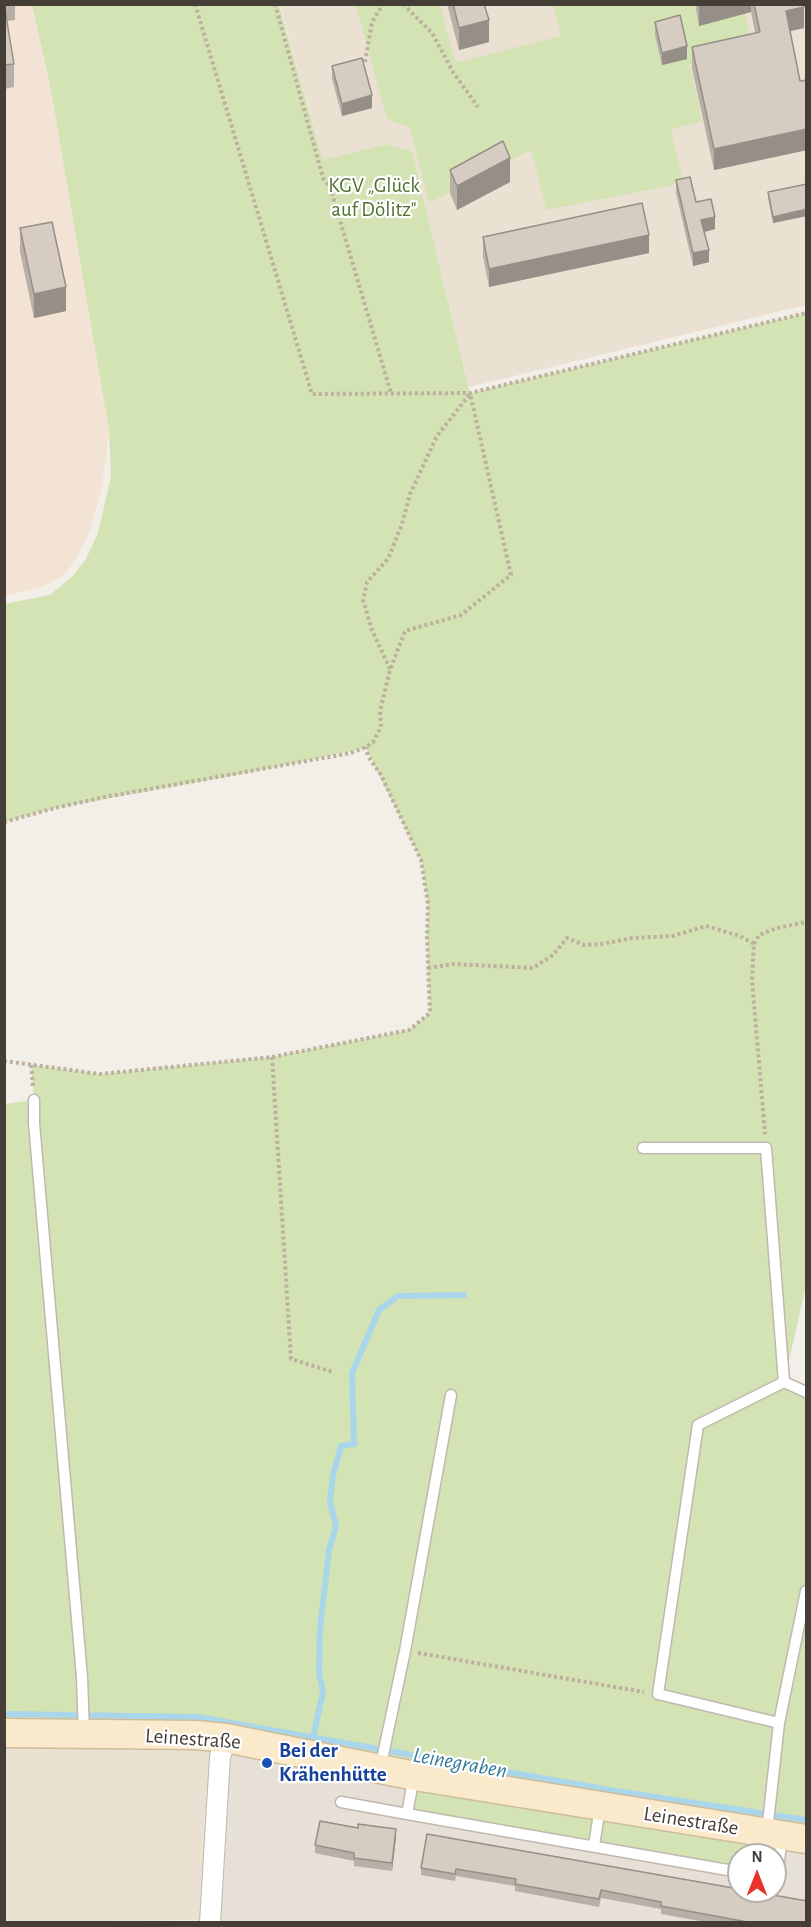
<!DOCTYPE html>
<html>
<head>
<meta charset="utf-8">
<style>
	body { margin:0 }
	#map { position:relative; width:811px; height:1927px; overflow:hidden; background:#f2eee8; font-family:"Alegreya Sans",sans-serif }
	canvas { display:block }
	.frame { position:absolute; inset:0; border:6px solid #453e37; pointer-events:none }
	.north { position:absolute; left:727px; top:1843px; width:60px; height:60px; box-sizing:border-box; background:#fff; border:2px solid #b5b2af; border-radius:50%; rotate:0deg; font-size:16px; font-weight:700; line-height:24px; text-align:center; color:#453e37 }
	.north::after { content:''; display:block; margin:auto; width:21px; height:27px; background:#e7332a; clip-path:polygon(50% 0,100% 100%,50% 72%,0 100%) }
</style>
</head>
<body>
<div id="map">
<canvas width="811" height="1927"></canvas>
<div class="frame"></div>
<div class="north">N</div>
</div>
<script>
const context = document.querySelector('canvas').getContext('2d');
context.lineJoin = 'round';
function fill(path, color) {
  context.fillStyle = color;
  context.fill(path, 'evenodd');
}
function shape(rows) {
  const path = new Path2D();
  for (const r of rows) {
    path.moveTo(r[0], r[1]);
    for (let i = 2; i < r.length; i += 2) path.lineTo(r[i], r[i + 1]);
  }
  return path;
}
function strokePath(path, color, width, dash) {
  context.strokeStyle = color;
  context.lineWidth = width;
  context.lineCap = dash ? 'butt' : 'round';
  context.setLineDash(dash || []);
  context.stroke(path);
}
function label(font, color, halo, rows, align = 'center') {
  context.font = font + ' "Alegreya Sans",sans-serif';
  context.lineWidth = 4.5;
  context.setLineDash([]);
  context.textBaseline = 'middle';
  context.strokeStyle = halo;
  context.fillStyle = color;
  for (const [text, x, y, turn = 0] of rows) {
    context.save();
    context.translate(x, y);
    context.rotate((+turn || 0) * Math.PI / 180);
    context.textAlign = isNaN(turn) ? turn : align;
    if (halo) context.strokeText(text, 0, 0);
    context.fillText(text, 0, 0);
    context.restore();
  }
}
fill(shape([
	[226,1738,739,1872,739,1891,775,1891,782,1835,806,1839,806,1922,190,1922,209,1920]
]), '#e6e0d7');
fill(shape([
	[4,5,32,5,50,85,109,430,102,488,89,533,77,557,65,574,42,587,5,596]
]), '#f3e3d5');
fill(shape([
	[280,5,806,5,806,305,469,387,412,151,387,144,323,160],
	[5,1733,226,1738,209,1920,5,1922]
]), '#eae1d3');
fill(shape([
	[553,4,743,5,753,50,690,64,702,122,671,129,683,183,546,210,531,150,429,203,410,128,387,119,356,5,440,5,455,63,561,36],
	[32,5,279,5,323,160,387,144,412,151,470,393,806,313,806,1286,784,1382,806,1392,806,1839,775,1855,739,1855,739,1872,407,1814,414,1776,226,1738,5,1733,5,1104,34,1100,31,1065,100,1074,272,1057,409,1030,430,1013,427,937,428,904,421,860,366,748,242,774,55,808,5,822,4,604,50,595,72,577,86,559,98,533,111,476,109,430,50,85]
]), '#d3e3b4');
strokePath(shape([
	[4,1714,198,1717,609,1790,806,1820],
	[313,1737,323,1692,319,1673,320,1629,329,1550,336,1526,330,1502,333,1475,341,1446,354,1444,352,1373,379,1310,398,1296,464,1295]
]), '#a9d6ea', 6);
const lane = shape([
	[34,1100,34,1123,82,1677,84,1734],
	[643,1148,766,1148,784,1382],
	[779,1723,658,1694,698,1425,784,1382,806,1392],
	[380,1769,405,1651,451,1395],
	[414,1776,407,1814,739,1872],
	[341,1802,407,1814],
	[767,1832,779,1723,806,1591],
	[594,1846,600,1807],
	[775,1879,777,1879,782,1835]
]);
const street = shape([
	[210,1922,220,1757,226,1738]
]);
const secondary = shape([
	[4,1733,196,1735,226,1738,415,1776,806,1839]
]);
strokePath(lane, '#c0b8ae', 13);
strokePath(street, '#c0b8ae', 22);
strokePath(secondary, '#cebc9b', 31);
strokePath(shape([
	[195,4,312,394,470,393,806,313],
	[275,4,323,178,330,187,391,393],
	[403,4,432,33,453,72,478,107],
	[365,62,372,22,383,4],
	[390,669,372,630,363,600,367,582,388,559,402,524,410,494,437,436,470,394],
	[4,822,55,808,105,797,351,753,366,747,373,742,381,727,380,711,390,670,405,631,461,615,511,575,470,393],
	[754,944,759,935,777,928,806,922],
	[428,968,454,964,533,968,553,955,567,938,584,945,602,944,632,938,673,936,706,926,740,936,754,944,752,980,765,1134],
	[272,1057,291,1359,333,1372],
	[4,1061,100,1074,272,1057,409,1030,430,1013,427,937,428,904,421,860,381,775,368,756,366,747],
	[31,1065,33,1086],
	[418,1653,644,1692]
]), '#beaf9e', 4, [3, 3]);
strokePath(lane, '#fff', 10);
strokePath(street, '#fff', 20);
strokePath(secondary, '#faeacb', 28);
fill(shape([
	[4,4,15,4,15,20,7,21,14,64,14,87,4,89],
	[447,4,487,4,485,5,489,42,459,50],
	[696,4,803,4,804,28,790,31,800,81,807,80,807,150,714,170,692,68,692,47,755,33,751,12,699,26,696,9],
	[655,22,687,59,662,65,655,35],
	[332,66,372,108,342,116,332,79],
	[450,170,510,182,457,210,450,193],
	[676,180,696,202,715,229,704,232,709,262,693,266,676,193],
	[807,184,807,216,773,223,768,198,768,192],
	[20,228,66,311,34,318,20,252],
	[483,237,649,253,489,287,483,256],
	[427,1834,807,1923,711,1923,661,1914,661,1909,601,1898,599,1907,515,1891,515,1886,456,1876,455,1881,421,1875,421,1868],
	[396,1837,392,1871,354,1866,354,1861,315,1853,315,1845]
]), '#b8afa6');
fill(shape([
	[701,4,751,4,751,12,699,26,699,5],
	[804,7,804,28,786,32,786,11],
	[489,20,489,42,459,50,459,28],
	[687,46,687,59,662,65,662,53],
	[372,95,372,108,342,116,342,104],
	[807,129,807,150,714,170,714,149],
	[510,158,510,182,457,210,457,186],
	[807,209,807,216,773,223,773,217],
	[715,217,715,229,701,233,701,220],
	[649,235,649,253,489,287,489,269],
	[709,250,709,262,693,266,693,253],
	[66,287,66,311,34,318,34,294],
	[396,1829,396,1837,392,1871,392,1863]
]), '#968f87');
const building = shape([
	[4,4,14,64,4,65,4,4],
	[453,4,484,4,489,20,459,28,453,4],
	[754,4,803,4,804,7,786,11,800,81,807,80,807,129,714,149,692,47,760,32,754,4],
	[680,15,687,46,662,53,655,22,680,15],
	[362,58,372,95,342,104,332,66,362,58],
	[503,141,510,158,457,186,450,170,503,141],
	[690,177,696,202,711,199,715,217,701,220,709,250,693,253,676,180,690,177],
	[807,184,807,209,773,217,768,192,807,184],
	[642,203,649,235,489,269,483,237,642,203],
	[52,222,66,287,34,294,20,228,52,222],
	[320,1821,358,1828,358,1824,396,1829,392,1863,354,1858,354,1853,315,1845,320,1821],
	[427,1834,739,1889,739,1891,750,1891,807,1901,807,1923,753,1923,661,1906,661,1902,601,1890,599,1899,515,1884,516,1879,456,1869,455,1874,421,1868,427,1834]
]);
fill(building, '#d6ccc1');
strokePath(building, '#968f87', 1.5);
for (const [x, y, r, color] of [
	[267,1763,6,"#1a4fb4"]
]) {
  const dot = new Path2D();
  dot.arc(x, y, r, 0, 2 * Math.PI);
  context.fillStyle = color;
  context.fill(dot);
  strokePath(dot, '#fff', 2);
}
label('21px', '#4f722f', '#fff', [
	["KGV „Glück",374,186],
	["auf Dölitz\"",374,210]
]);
label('21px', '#453e37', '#fff', [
	["Leinestraße",193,1739,4],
	["Leinestraße",691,1821,9]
]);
label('bold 21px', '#164399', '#fff', [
	["Bei der",279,1751],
	["Krähenhütte",279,1775]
], 'left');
label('italic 22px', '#357999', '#fff', [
	["Leinegraben",460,1763,10]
]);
</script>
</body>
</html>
